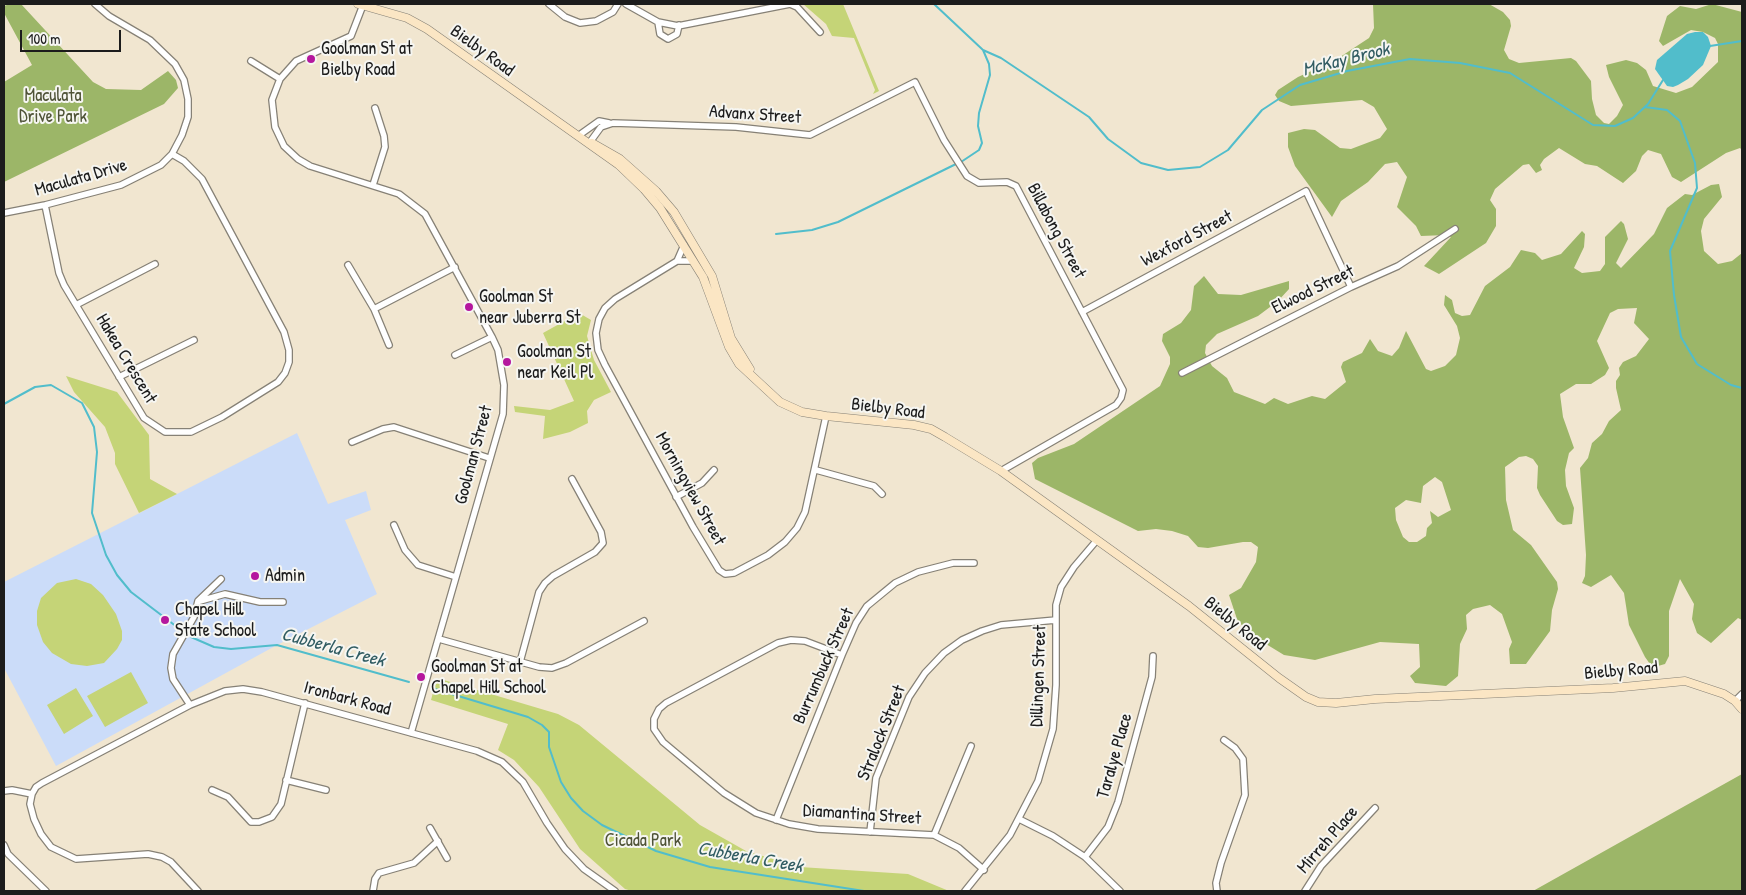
<!DOCTYPE html>
<html>
<head>
<meta charset="utf-8">
<style>
	body { margin:0 }
	#map { position:relative; width:1746px; height:895px; overflow:hidden; background:#f1e6d0; font-family:"Patrick Hand",sans-serif }
	canvas { display:block }
	.frame { position:absolute; inset:0; border:5px solid #1c1c1c; pointer-events:none }
	.scale { position:absolute; left:20px; top:30px; width:101px; height:22px; box-sizing:border-box; border:2px solid #1c1c1c; border-top:0; padding-left:6px; font-size:15px; line-height:18px; white-space:nowrap; color:#1c1c1c; -webkit-text-stroke:4px #f6f6f2; paint-order:stroke }
</style>
</head>
<body>
<div id="map">
<canvas width="1746" height="895"></canvas>
<div class="frame"></div>
<div class="scale">100 m</div>
</div>
<script>
const context = document.querySelector('canvas').getContext('2d');
context.lineJoin = 'round';
function fill(path, color) {
  context.fillStyle = color;
  context.fill(path, 'evenodd');
}
function shape(rows) {
  const path = new Path2D();
  for (const r of rows) {
    path.moveTo(r[0], r[1]);
    for (let i = 2; i < r.length; i += 2) path.lineTo(r[i], r[i + 1]);
  }
  return path;
}
function strokePath(path, color, width, dash) {
  context.strokeStyle = color;
  context.lineWidth = width;
  context.lineCap = dash ? 'butt' : 'round';
  context.setLineDash(dash || []);
  context.stroke(path);
}
function label(font, color, halo, rows, align = 'center') {
  context.font = font + ' "Patrick Hand",sans-serif';
  context.lineWidth = 4;
  context.setLineDash([]);
  context.textBaseline = 'middle';
  context.strokeStyle = halo;
  context.fillStyle = color;
  for (const [text, x, y, turn = 0] of rows) {
    context.save();
    context.translate(x, y);
    context.rotate((+turn || 0) * Math.PI / 180);
    context.textAlign = isNaN(turn) ? turn : align;
    if (halo) context.strokeText(text, 0, 0);
    context.fillText(text, 0, 0);
    context.restore();
  }
}
fill(shape([
	[297,433,328,504,366,491,371,510,345,520,377,594,277,645,56,766,4,668,4,582]
]), '#cbdcf9');
fill(shape([
	[803,4,843,4,879,91,873,94,875,90,854,38,832,36,826,24],
	[579,313,591,320,587,336,594,360,611,392,594,400,587,411,588,423,570,432,543,439,545,416,515,412,514,406,550,410,574,401,543,333],
	[66,376,117,392,149,435,150,479,177,494,139,513,115,464,115,453,105,427,74,392],
	[76,579,91,584,103,595,116,614,122,631,122,640,117,649,104,663,87,666,71,664,52,653,43,642,37,625,37,611,41,598,57,583],
	[131,672,148,703,105,727,87,696],
	[437,678,558,714,579,725,700,825,746,851,800,867,908,874,949,891,632,891,625,889,580,849,539,787,514,760,498,750,508,724,431,700],
	[76,688,93,716,64,734,47,705]
]), '#c5d477');
fill(shape([
	[10,4,21,4,93,82,106,89,141,90,168,71,176,80,178,88,164,104,4,182,4,188,4,82,32,65,4,13,4,6],
	[1373,4,1489,4,1503,12,1510,20,1511,26,1504,50,1509,59,1519,63,1571,58,1576,61,1591,81,1592,99,1596,115,1604,123,1609,124,1617,116,1623,105,1609,77,1606,65,1626,60,1637,63,1646,70,1653,86,1676,93,1692,87,1718,62,1718,44,1715,38,1703,32,1691,30,1663,46,1659,41,1667,16,1680,6,1696,9,1712,4,1742,12,1742,150,1740,148,1726,153,1681,182,1672,177,1661,154,1648,150,1642,156,1636,171,1623,183,1597,166,1585,164,1559,148,1544,159,1540,165,1542,170,1536,173,1529,164,1523,165,1495,189,1490,200,1496,209,1496,226,1486,243,1439,274,1424,266,1451,237,1446,235,1421,236,1416,226,1397,207,1407,177,1397,162,1385,164,1368,182,1341,201,1332,217,1295,166,1288,147,1288,133,1304,129,1315,130,1340,148,1351,149,1380,138,1387,129,1374,107,1362,100,1291,106,1279,101,1275,95,1278,90,1298,77,1334,61,1369,38,1374,28],
	[1719,184,1722,197,1704,219,1701,231,1704,251,1718,264,1732,261,1742,253,1742,620,1738,618,1711,643,1697,633,1692,619,1694,604,1680,579,1669,611,1669,656,1665,664,1658,666,1650,664,1645,657,1629,625,1624,593,1611,575,1591,587,1582,583,1585,576,1586,555,1580,468,1588,458,1592,443,1602,434,1609,421,1621,410,1616,388,1616,381,1620,375,1619,368,1623,362,1636,356,1649,339,1634,323,1637,308,1618,309,1610,313,1597,341,1609,368,1605,375,1591,384,1576,384,1560,394,1563,417,1574,448,1569,453,1565,470,1566,486,1574,508,1572,524,1563,525,1557,521,1540,495,1537,488,1538,466,1533,459,1526,456,1519,457,1505,467,1506,500,1513,530,1531,545,1557,582,1558,589,1552,610,1550,631,1526,664,1510,664,1509,649,1512,642,1502,614,1490,605,1473,609,1466,615,1467,629,1460,644,1458,676,1446,686,1415,683,1410,676,1420,667,1419,644,1380,642,1315,660,1284,655,1248,633,1237,619,1229,595,1241,588,1256,562,1258,547,1251,542,1243,542,1208,548,1198,547,1188,536,1172,531,1156,529,1138,531,1035,479,1032,463,1038,458,1074,444,1160,386,1170,364,1170,357,1162,341,1163,334,1181,323,1191,310,1194,286,1204,276,1218,294,1241,295,1289,281,1289,289,1278,301,1258,316,1217,334,1206,345,1205,353,1212,366,1227,378,1234,392,1265,404,1274,398,1288,404,1312,396,1325,399,1346,382,1341,367,1343,362,1362,353,1370,339,1378,351,1392,356,1399,348,1406,331,1426,369,1431,371,1445,366,1456,355,1460,338,1457,326,1444,305,1445,295,1452,300,1455,313,1462,316,1470,315,1485,286,1510,267,1521,250,1535,253,1542,260,1561,254,1582,231,1585,234,1584,247,1574,268,1582,273,1600,271,1605,264,1605,237,1621,221,1624,224,1628,239,1616,263,1621,268,1654,234,1667,208,1685,194,1692,195,1711,185],
	[1435,477,1442,482,1451,510,1438,517,1430,511,1432,523,1427,528,1426,536,1417,542,1409,542,1403,537,1396,520,1395,508,1406,500,1421,503,1423,486],
	[1742,774,1741,891,1533,891]
]), '#9cb668');
fill(shape([
	[1695,32,1703,32,1708,37,1711,46,1703,65,1688,79,1678,85,1673,87,1667,86,1655,69,1657,60,1687,34]
]), '#51bdcb');
strokePath(shape([
	[934,4,983,50,1001,58,1089,117,1108,139,1141,163,1168,170,1200,167,1228,150,1262,110,1300,85,1347,71,1410,59,1460,63,1510,73,1593,125,1615,126,1633,118,1648,104,1663,80],
	[1710,46,1742,41],
	[1645,107,1667,110,1680,121,1695,163,1697,188,1670,251,1674,295,1681,337,1697,364,1731,385,1742,388],
	[961,162,979,150,982,143,978,126,979,113,990,75,989,64,983,50],
	[776,234,812,230,838,222,956,164],
	[4,404,35,387,51,385,82,403,94,427,97,452,92,513,106,555,117,575,131,592,177,627],
	[191,637,214,647,231,649,277,645,409,682],
	[435,689,528,717,542,725,549,732,549,747,561,782,571,798,583,811,602,825,656,851,710,867,864,891]
]), '#51bdcb', 2);
const street = shape([
	[549,4,565,17,580,23,596,21,613,12,618,4],
	[626,4,658,22,678,26,790,4,797,7,820,32],
	[363,5,351,36,296,61,280,79,272,100,275,127,284,146,298,159,310,166,399,194,425,214,492,337,498,350,504,385,503,414,411,733],
	[658,22,660,34,668,39,677,34,679,25],
	[251,61,280,79],
	[578,136,599,121,609,123],
	[590,142,601,127,613,123,736,127,810,135,915,82,944,140,967,176,979,183,1007,182,1016,186,1123,390,1121,398,1116,405,1001,471],
	[373,185,385,147,384,136,375,108],
	[45,205,59,273,64,285,144,418,165,432,191,432,222,417,278,382,285,373,289,362,289,350,284,332,202,179,184,161,172,154],
	[4,213,45,205,121,185,161,165,172,154,182,135,188,117,188,99,184,80,175,64,150,40,109,16,95,4],
	[677,261,684,245],
	[692,261,677,261,615,299,605,308,599,319,596,333,598,350,605,365,693,527,719,570,725,574,734,573,768,555,785,542,797,528,805,512,826,416],
	[348,265,374,309,389,345],
	[76,305,155,264],
	[374,309,455,267],
	[1082,312,1306,191,1351,287],
	[455,355,492,337],
	[1182,373,1351,287,1398,266,1455,229],
	[119,377,194,340],
	[352,442,383,429,394,427,489,458],
	[816,470,874,486,882,494],
	[676,497,702,483,714,470],
	[394,525,405,550,418,565,456,577],
	[200,601,225,594,260,602,283,602],
	[439,639,539,667,552,668,566,663,644,621],
	[842,655,805,641,791,640,778,643,666,703,659,709,654,719,654,729,663,742,724,793,756,813,789,824,818,829,934,835,959,848,984,870],
	[520,662,539,592,545,583,553,576,595,552,603,543,601,532,572,479],
	[1735,701,1742,694],
	[190,705,173,679,171,668,173,654,194,617,198,601,221,579],
	[286,780,326,790],
	[212,790,228,797,251,822,259,822,272,817,281,804,305,703],
	[4,791,12,790,32,794],
	[1019,819,1053,836,1085,857,1120,891],
	[776,820,842,655,856,623,867,606,895,583,918,572,953,563,974,563],
	[430,828,447,858],
	[870,832,876,778,909,697,925,673,944,653,962,640,982,631,1001,625,1056,620],
	[934,835,971,746],
	[4,845,8,854,46,891],
	[1085,857,1108,827,1118,802,1152,677,1153,656],
	[198,891,171,862,162,857,148,854,76,859,51,847,41,834,34,819,30,804,32,794,36,787,42,783,190,705,225,691,243,689,262,692,477,751,502,762,523,782,547,823,565,849,584,869,615,891],
	[373,891,375,879,379,873,414,863,438,841],
	[965,891,1010,835,1038,781,1053,729,1056,685,1056,605,1061,587,1074,567,1097,540],
	[1217,891,1216,883,1221,863,1245,795,1243,759,1235,748,1224,740],
	[1305,891,1321,866,1375,808]
]);
const secondary = shape([
	[358,4,407,18,427,29,619,165,644,189,660,208,703,277,729,347,739,364,780,402,802,412,826,416,914,425,931,429,945,437,1001,471,1097,540,1189,606,1279,678,1306,697,1318,702,1336,703,1375,699,1613,688,1685,681,1724,694,1735,701,1742,709],
	[592,143,620,159,656,191,674,212,712,276,731,338,750,369]
]);
strokePath(street, '#868176', 8);
strokePath(secondary, '#868176', 9);
strokePath(street, '#fff', 5.5);
strokePath(secondary, '#fbe6c4', 8);
for (const [x, y, r, color] of [
	[311,59,5,"#b5179e"],
	[469,307,5,"#b5179e"],
	[507,362,5,"#b5179e"],
	[255,576,5,"#b5179e"],
	[165,620,5,"#b5179e"],
	[421,677,5,"#b5179e"]
]) {
  const dot = new Path2D();
  dot.arc(x, y, r, 0, 2 * Math.PI);
  context.fillStyle = color;
  context.fill(dot);
  strokePath(dot, '#f6f6f2', 2);
}
label('18px', '#1c1c1c', '#f6f6f2', [
	["Goolman St at",321,49],
	["Bielby Road",321,70],
	["Goolman St",479,297],
	["near Juberra St",479,318],
	["Goolman St",517,352],
	["near Keil Pl",517,373],
	["Admin",265,576],
	["Chapel Hill",175,610],
	["State School",175,631],
	["Goolman St at",431,667],
	["Chapel Hill School",431,688]
], 'left');
label('18px', '#1c1c1c', '#f6f6f2', [
	["Bielby Road",482,51,36],
	["Advanx Street",755,115,4],
	["Maculata Drive",81,178,-16],
	["Billabong Street",1056,231,62],
	["Wexford Street",1187,239,-28],
	["Elwood Street",1313,290,-26],
	["Hakea Crescent",126,359,59],
	["Bielby Road",888,409,7],
	["Goolman Street",474,455,-75],
	["Morningview Street",690,489,61],
	["Bielby Road",1235,624,39],
	["Burrumbuck Street",824,666,-66],
	["Bielby Road",1621,671,-5],
	["Dillingen Street",1039,676,-88],
	["Ironbark Road",347,699,15],
	["Stralock Street",882,733,-68],
	["Taralye Place",1115,756,-74],
	["Diamantina Street",862,815,4],
	["Mirreh Place",1328,840,-49]
]);
label('18px', '#4f5337', '#f6f6f2', [
	["Maculata",53,96],
	["Drive Park",53,117],
	["Cicada Park",643,841]
]);
label('italic 19px', '#315c62', '#f6f6f2', [
	["McKay Brook",1346,60,-14],
	["Cubberla Creek",333,648,15],
	["Cubberla Creek",750,858,10]
]);
</script>
</body>
</html>
